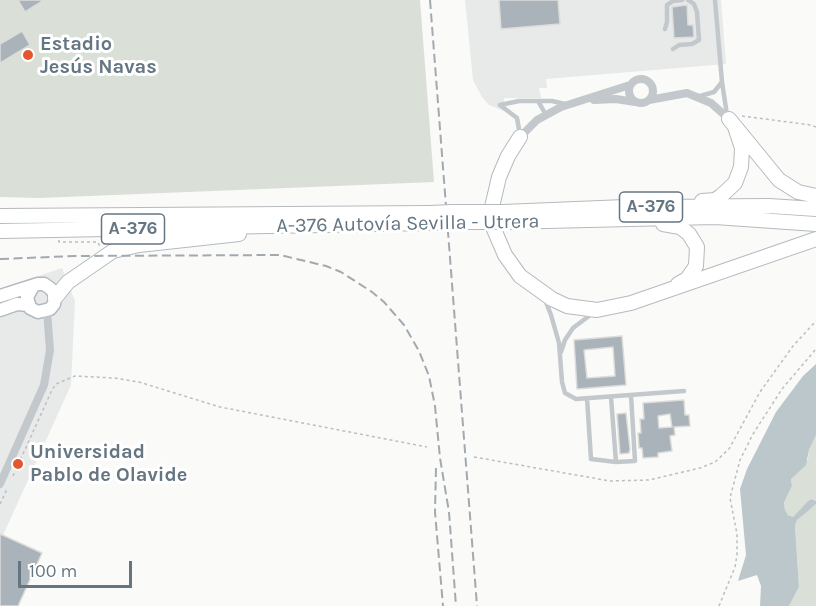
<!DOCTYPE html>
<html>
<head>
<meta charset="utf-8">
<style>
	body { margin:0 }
	#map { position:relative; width:816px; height:606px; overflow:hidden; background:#fafaf8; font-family:Karla,sans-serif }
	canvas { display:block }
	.scale { position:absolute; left:18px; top:561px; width:114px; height:27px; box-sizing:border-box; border:3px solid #657683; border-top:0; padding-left:8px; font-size:18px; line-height:21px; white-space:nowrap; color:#657683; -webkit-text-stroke:4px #fff; paint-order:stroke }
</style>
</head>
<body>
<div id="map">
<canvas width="816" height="606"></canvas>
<div class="scale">100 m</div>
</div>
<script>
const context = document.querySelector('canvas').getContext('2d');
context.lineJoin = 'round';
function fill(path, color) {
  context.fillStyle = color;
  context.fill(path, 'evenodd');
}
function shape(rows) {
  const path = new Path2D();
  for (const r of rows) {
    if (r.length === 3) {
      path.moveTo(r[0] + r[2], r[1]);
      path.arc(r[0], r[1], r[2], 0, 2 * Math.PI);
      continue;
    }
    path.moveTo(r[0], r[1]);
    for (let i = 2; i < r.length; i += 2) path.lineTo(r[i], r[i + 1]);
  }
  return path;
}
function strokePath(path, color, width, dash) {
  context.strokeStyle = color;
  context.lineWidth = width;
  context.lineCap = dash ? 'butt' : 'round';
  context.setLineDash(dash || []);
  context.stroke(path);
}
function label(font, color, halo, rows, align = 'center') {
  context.font = font + ' Karla,sans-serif';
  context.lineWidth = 6;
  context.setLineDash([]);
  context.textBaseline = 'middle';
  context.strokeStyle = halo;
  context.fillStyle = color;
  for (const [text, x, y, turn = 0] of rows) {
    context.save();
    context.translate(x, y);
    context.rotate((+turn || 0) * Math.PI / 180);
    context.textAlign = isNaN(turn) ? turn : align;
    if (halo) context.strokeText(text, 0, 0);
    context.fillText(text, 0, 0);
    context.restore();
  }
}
fill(shape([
	[465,0,721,0,726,64,546,79,547,88,539,88,541,98,504,98,504,111,489,105,482,97,473,80],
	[62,268,75,301,71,385,0,542,0,289]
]), '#e8e9e9');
fill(shape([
	[0,0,420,0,434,182,40,198,0,197],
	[816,435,816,501,811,499,807,502,793,517,788,515,785,510,784,501,792,486,791,479,808,459,809,450],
	[816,504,816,606,789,606,799,587,795,526,797,520,803,513]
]), '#dadfd7');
fill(shape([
	[816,364,816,435,809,450,806,465,791,479,792,486,784,502,785,510,788,515,793,517,807,502,811,499,816,501,816,504,797,520,795,526,799,587,789,606,760,606,761,586,757,575,738,581,746,555,740,489,747,469,776,412,803,376]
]), '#bbc7cb');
const building = shape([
	[18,0,44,0,25,12,18,0],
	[499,0,558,0,560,24,501,29,499,0],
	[687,5,688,25,693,25,694,37,674,38,672,7,687,5],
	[22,31,30,45,0,63,0,44,22,31],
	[622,336,626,385,577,389,574,340,622,336],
	[613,347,615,376,587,378,584,350,613,347],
	[684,400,685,415,689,415,690,426,674,427,675,435,670,436,672,451,658,453,658,457,643,458,642,448,639,448,638,433,641,433,640,419,644,419,643,403,684,400],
	[670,414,672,427,659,428,658,416,670,414],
	[626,413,630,449,629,453,620,454,617,414,626,413],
	[0,534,42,553,18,606,0,606,0,534]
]);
fill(building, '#aab3b9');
strokePath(building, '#dcdcda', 1.5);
const secondary = shape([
	[0,296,38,284,44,284,51,289,55,295,54,304,50,309,38,312,30,308,27,297,32,288],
	[0,310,17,304,28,305]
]);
const primary = shape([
	[729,119,779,180,798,192,816,196],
	[520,137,508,156,499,177,492,207,493,227,505,255,520,276,552,299,567,306,597,310,631,303,816,239],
	[702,201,715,200,721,196,735,183,741,167,742,148,735,127],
	[452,212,482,212],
	[503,212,625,207,769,206,816,209],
	[0,216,430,213],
	[454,222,484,222],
	[504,222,715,217,816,224],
	[663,224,680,227,689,234,697,247,696,266,687,279,678,284],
	[0,231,430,223],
	[55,298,68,282,113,251,139,245,239,234]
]);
strokePath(secondary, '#b3babf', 15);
strokePath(primary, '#b5babe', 16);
strokePath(shape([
	[742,116,811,125,816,127],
	[59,240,59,242,98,242,100,247],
	[474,457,610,481,649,480,700,468,715,462,729,449,760,392,793,346,816,321],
	[13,476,52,390,56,384,75,376,114,378,139,382,220,407,427,447],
	[0,504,7,489],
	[719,606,735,567,737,555,737,534,730,498,740,460,753,434,782,389,816,349]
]), '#bbbfc2', 1.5, [3, 3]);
strokePath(shape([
	[715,0,722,82,727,115],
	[665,29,667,22,667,5,673,1,682,0],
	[673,49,679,45,692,44,699,40,697,12,694,4,688,0],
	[700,96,714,92,722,82],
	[538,101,546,115],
	[500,105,519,101,552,101,565,104],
	[500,105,517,118,520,135],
	[104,233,110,236,132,236,136,233],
	[544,297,551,315,559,343,562,382,565,393,576,399,684,391],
	[561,352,565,340,573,328,593,313],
	[611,397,616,462,635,461,631,395],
	[587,398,591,459,616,462]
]), '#c3c8cc', 4.5);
strokePath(shape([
	[641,91,12],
	[594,100,616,99,635,102],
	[649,100,687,93,711,103,729,119],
	[520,137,537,120,561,107,630,85],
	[0,484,44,385,50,350,47,311]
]), '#c3c8cc', 8);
strokePath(secondary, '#fff', 12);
strokePath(primary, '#fff', 14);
strokePath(shape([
	[430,0,477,606],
	[0,259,75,256,280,255,326,266,341,272,372,292,384,302,404,325,419,351,429,376,435,406,440,458,449,512,456,606],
	[436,468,435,512,443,606]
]), '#a2aab0', 2, [9, 4.5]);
const primaryBridge = shape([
	[482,212,503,212],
	[430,213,452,212],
	[484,222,504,222],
	[430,223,454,222]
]);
strokePath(primaryBridge, '#b5babe', 16, []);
strokePath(primaryBridge, '#fff', 14);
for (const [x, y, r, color] of [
	[28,55,6,"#e4572e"],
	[18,464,6,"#e4572e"]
]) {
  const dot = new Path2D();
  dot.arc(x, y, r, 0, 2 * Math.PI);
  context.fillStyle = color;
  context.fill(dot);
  strokePath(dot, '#fff', 2);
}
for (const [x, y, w] of [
	[651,207,63],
	[133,229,63]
]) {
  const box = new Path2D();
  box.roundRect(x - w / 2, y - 15, w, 30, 4.5);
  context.fillStyle = '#fff';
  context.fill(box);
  strokePath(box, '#657683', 1.5);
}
label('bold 18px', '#657683', null, [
	["A-376",651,207],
	["A-376",133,229]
]);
label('bold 20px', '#657683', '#fff', [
	["Estadio",40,44],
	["Jesús Navas",40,67],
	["Universidad",30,452],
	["Pablo de Olavide",30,475]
], 'left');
label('20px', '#657683', '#fff', [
	["A-376 Autovía Sevilla - Utrera",408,224,-1]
]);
</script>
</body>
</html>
